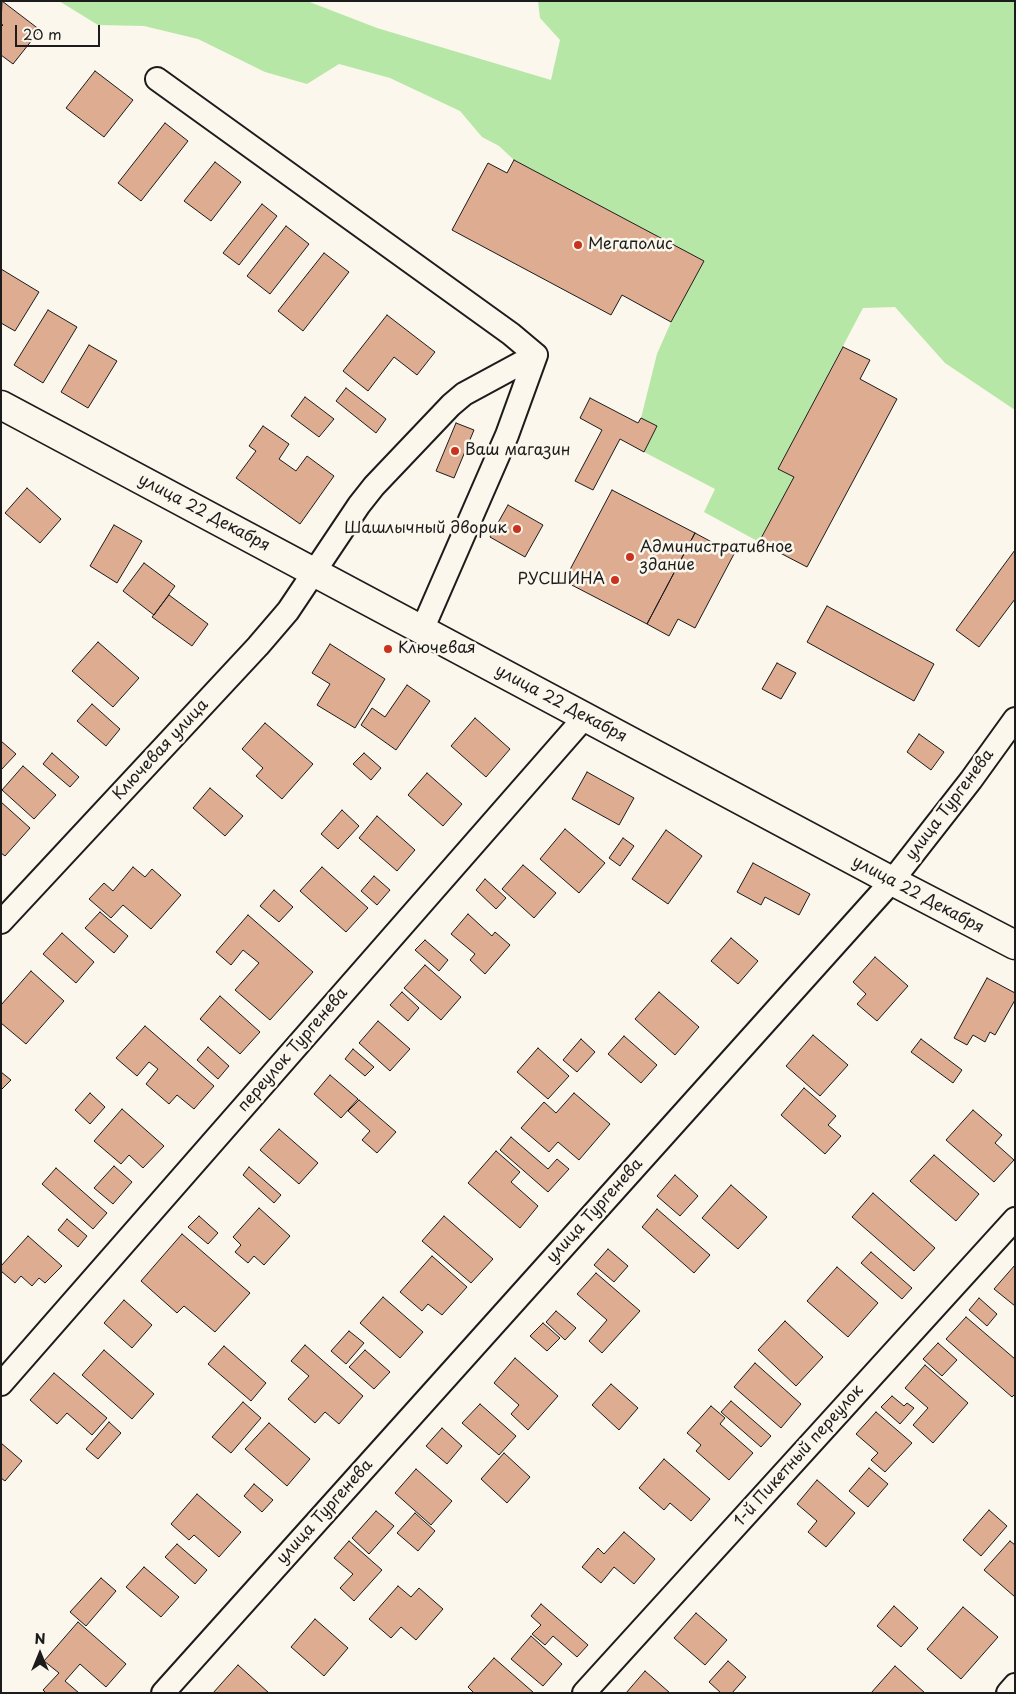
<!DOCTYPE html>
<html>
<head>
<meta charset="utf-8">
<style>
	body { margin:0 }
	#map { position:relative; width:1016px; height:1694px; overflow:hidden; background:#fbf7ec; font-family:"Playpen Sans",sans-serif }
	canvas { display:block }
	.frame { position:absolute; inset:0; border:2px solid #1c1c1c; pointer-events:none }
	.north { position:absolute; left:15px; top:1629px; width:50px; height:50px; -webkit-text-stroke:4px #fbf7ec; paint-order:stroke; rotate:0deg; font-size:14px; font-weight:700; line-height:20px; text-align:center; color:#1c1c1c }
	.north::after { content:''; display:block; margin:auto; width:18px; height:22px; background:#1c1c1c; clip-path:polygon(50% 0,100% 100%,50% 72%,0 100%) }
	.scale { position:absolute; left:15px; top:25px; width:85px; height:22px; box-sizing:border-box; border:2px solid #1c1c1c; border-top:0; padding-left:6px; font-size:15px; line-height:18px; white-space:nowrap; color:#1c1c1c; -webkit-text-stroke:4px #fbf7ec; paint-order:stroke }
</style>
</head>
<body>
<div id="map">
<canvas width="1016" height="1694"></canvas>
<div class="frame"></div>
<div class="north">N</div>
<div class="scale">20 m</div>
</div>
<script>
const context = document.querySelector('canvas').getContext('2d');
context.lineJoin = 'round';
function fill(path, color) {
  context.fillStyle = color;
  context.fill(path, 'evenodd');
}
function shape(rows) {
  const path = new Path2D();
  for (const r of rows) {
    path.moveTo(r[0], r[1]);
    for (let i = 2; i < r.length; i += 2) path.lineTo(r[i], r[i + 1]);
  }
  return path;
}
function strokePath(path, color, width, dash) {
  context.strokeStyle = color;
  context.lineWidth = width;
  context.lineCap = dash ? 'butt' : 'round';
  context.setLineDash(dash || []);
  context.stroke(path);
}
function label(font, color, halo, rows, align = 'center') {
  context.font = font + ' "Playpen Sans",sans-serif';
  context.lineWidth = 5;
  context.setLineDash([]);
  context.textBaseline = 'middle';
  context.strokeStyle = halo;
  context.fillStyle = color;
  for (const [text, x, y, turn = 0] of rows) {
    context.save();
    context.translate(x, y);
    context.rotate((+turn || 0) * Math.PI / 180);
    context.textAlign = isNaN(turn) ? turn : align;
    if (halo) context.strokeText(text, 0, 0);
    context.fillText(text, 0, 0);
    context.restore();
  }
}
fill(shape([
	[59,1,307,1,377,28,551,80,560,40,540,18,538,1,1015,1,1015,410,945,363,895,307,863,308,778,469,794,477,759,542,704,512,715,489,644,452,657,426,641,418,657,354,671,322,704,261,514,160,499,146,482,137,460,111,390,78,339,64,307,84,265,72,198,39,144,26,98,25]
]), '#b7e7a6');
const building = shape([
	[2,1,40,30,13,64,1,55,1,27,3,25,1,24,2,1],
	[95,71,133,100,104,137,66,108,95,71],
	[165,123,188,141,141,201,118,183,165,123],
	[514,160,704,261,671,322,622,295,611,315,452,230,488,163,507,173,514,160],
	[215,162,241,182,211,221,184,201,215,162],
	[262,204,277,216,239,265,223,253,262,204],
	[286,226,309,244,270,294,247,276,286,226],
	[324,253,349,272,303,331,278,311,324,253],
	[1,269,39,292,15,331,1,323,1,269],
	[48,310,77,327,43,383,14,365,48,310],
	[387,315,435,352,417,375,394,357,368,391,343,371,387,315],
	[89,345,117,361,88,408,61,392,89,345],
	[843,347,870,360,860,379,897,399,807,567,759,542,794,477,778,469,843,347],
	[346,388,386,419,376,433,336,401,346,388],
	[305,397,334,419,319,437,291,416,305,397],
	[590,398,638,423,641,418,657,426,644,452,620,439,593,490,575,481,602,430,580,418,590,398],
	[456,423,474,430,454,478,436,471,456,423],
	[263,426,289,444,279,459,296,471,307,456,334,476,300,524,236,478,256,451,249,446,263,426],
	[27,488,61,519,40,543,5,513,27,488],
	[612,490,695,533,647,624,564,581,612,490],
	[508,505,543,525,525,557,490,537,508,505],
	[114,525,142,541,117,583,90,566,114,525],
	[695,533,734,554,695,628,678,619,669,636,647,624,695,533],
	[1015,550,1015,599,979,647,956,630,1015,550],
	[144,563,175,586,154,615,123,591,144,563],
	[169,595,208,624,192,646,152,617,169,595],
	[827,606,934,664,914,701,807,642,827,606],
	[98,642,139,678,113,707,72,671,98,642],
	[330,644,385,679,355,728,317,705,330,684,312,673,330,644],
	[777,663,796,673,781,699,762,689,777,663],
	[407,685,430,701,396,750,361,725,372,708,385,717,407,685],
	[92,704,120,729,106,746,77,721,92,704],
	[475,718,510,749,486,777,451,746,475,718],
	[265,723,313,764,282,799,256,776,263,768,242,749,265,723],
	[919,734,944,752,931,770,907,752,919,734],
	[1,741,16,754,1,770,1,741],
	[52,753,79,777,70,787,43,764,52,753],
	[364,753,381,768,371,780,353,764,364,753],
	[23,766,56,795,34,819,2,790,23,766],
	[587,772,634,798,619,825,572,799,587,772],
	[427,773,462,804,443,826,408,795,427,773],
	[210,788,243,816,225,836,193,808,210,788],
	[1,802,30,828,5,856,1,853,1,802],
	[342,810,359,826,338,849,321,834,342,810],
	[377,816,415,850,397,871,359,838,377,816],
	[565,829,605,863,579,893,540,859,565,829],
	[666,830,702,856,668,904,632,879,666,830],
	[623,838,634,846,620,866,609,858,623,838],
	[753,863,810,894,799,915,765,897,761,905,737,892,753,863],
	[523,865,556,893,534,918,502,889,523,865],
	[133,867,145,877,152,869,181,895,151,929,123,905,111,918,89,899,104,883,113,891,133,867],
	[322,867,368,908,346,932,300,891,322,867],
	[374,876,390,890,377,905,361,891,374,876],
	[485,879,506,898,496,909,476,890,485,879],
	[274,890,293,907,279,922,260,906,274,890],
	[100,912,128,936,114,953,85,928,100,912],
	[468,914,492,936,495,932,510,945,485,974,470,960,475,954,451,934,468,914],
	[248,915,313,972,270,1020,235,990,259,963,243,950,231,965,216,952,248,915],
	[62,933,94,962,76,983,43,954,62,933],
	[731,938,758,961,738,984,711,961,731,938],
	[425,940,448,960,439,971,415,950,425,940],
	[875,957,908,986,877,1021,857,1004,866,994,853,982,875,957],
	[425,965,461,997,441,1020,404,988,425,965],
	[31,971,64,1001,26,1044,1,1023,1,1005,31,971],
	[987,978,1015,993,1015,1000,995,1035,990,1032,985,1042,973,1035,967,1045,954,1038,987,978],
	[402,992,419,1008,408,1021,390,1005,402,992],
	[659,992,699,1027,675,1055,635,1019,659,992],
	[220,996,260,1032,240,1054,200,1019,220,996],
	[378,1021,410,1049,390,1071,359,1043,378,1021],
	[145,1026,214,1086,194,1109,177,1095,169,1104,146,1084,158,1069,149,1062,137,1076,116,1058,145,1026],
	[813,1035,848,1065,820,1096,786,1066,813,1035],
	[624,1036,657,1065,641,1083,608,1054,624,1036],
	[581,1039,595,1052,577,1072,563,1060,581,1039],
	[921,1039,962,1070,953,1083,911,1052,921,1039],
	[208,1047,229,1066,218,1079,197,1060,208,1047],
	[538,1048,569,1076,548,1099,517,1072,538,1048],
	[353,1049,374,1067,365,1076,345,1059,353,1049],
	[1,1072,11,1080,1,1090,1,1072],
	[330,1075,358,1099,341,1118,314,1094,330,1075],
	[804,1088,836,1116,828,1125,841,1136,825,1154,781,1115,804,1088],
	[90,1093,105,1107,90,1124,75,1110,90,1093],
	[574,1093,610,1124,579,1160,558,1142,549,1152,521,1128,544,1102,556,1113,574,1093],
	[359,1100,396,1132,377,1153,362,1140,370,1131,348,1111,359,1100],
	[122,1109,164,1146,143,1168,129,1155,121,1164,94,1141,122,1109],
	[973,1110,1002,1135,995,1143,1014,1160,994,1182,946,1140,973,1110],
	[279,1129,318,1163,299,1184,260,1150,279,1129],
	[511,1137,548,1169,557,1159,569,1169,548,1192,500,1150,511,1137],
	[496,1151,520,1172,511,1182,538,1206,520,1228,468,1183,496,1151],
	[934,1155,979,1194,956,1221,910,1181,934,1155],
	[114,1166,132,1182,113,1204,94,1188,114,1166],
	[249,1167,281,1195,274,1203,243,1175,249,1167],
	[56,1168,107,1213,93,1229,42,1184,56,1168],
	[675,1175,698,1196,680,1216,657,1196,675,1175],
	[731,1185,767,1217,738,1249,702,1218,731,1185],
	[873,1193,935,1248,914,1271,852,1217,873,1193],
	[259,1208,290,1236,264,1265,254,1256,248,1263,235,1252,241,1245,233,1237,259,1208],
	[657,1209,710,1255,694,1273,642,1227,657,1209],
	[199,1216,218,1233,208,1244,188,1227,199,1216],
	[444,1216,493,1259,471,1283,422,1241,444,1216],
	[67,1219,87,1236,78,1247,58,1230,67,1219],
	[182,1234,250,1293,215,1332,184,1306,177,1313,141,1281,182,1234],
	[28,1236,62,1266,45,1283,39,1278,32,1286,21,1276,15,1283,1,1271,1,1266,28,1236],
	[608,1249,628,1266,614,1282,594,1265,608,1249],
	[871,1252,912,1288,902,1299,861,1263,871,1252],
	[432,1256,467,1287,442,1315,428,1304,422,1311,400,1292,432,1256],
	[1015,1265,1015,1306,994,1289,1015,1265],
	[837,1267,878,1303,848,1337,807,1301,837,1267],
	[596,1273,640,1311,602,1353,589,1341,607,1320,577,1294,596,1273],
	[383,1297,423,1332,400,1358,360,1323,383,1297],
	[979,1298,997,1314,987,1326,969,1310,979,1298],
	[124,1300,152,1325,132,1348,104,1323,124,1300],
	[556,1311,576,1328,565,1340,546,1322,556,1311],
	[966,1317,1015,1359,1015,1394,1012,1397,946,1339,966,1317],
	[785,1321,823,1357,796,1386,758,1350,785,1321],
	[543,1323,560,1338,547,1351,530,1336,543,1323],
	[349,1331,364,1343,346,1364,331,1351,349,1331],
	[938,1343,957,1360,942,1376,923,1359,938,1343],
	[305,1345,363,1396,339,1424,325,1412,315,1423,288,1399,309,1376,291,1361,305,1345],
	[224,1346,266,1383,251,1401,208,1364,224,1346],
	[104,1350,154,1394,132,1419,82,1375,104,1350],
	[365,1350,390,1372,374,1389,349,1367,365,1350],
	[515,1358,558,1396,528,1430,511,1414,519,1405,494,1383,515,1358],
	[755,1363,801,1404,781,1428,734,1387,755,1363],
	[925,1365,968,1403,933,1443,913,1425,928,1408,905,1388,925,1365],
	[54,1373,107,1418,92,1435,67,1413,57,1424,30,1400,54,1373],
	[611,1384,638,1408,619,1430,592,1405,611,1384],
	[892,1396,904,1406,907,1403,914,1408,900,1424,881,1407,892,1396],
	[731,1401,771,1436,761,1447,721,1412,731,1401],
	[243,1402,261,1418,231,1453,212,1437,243,1402],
	[480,1404,516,1436,499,1455,462,1423,480,1404],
	[711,1406,725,1418,720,1424,753,1453,729,1480,696,1451,701,1445,687,1433,711,1406],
	[876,1412,912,1443,885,1472,871,1460,878,1453,856,1434,876,1412],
	[109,1422,121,1433,98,1459,86,1449,109,1422],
	[269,1423,310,1459,287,1486,245,1449,269,1423],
	[442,1428,462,1446,447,1464,426,1446,442,1428],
	[1,1443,22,1461,5,1481,1,1478,1,1443],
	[504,1453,530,1477,507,1503,481,1479,504,1453],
	[664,1459,710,1499,691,1521,670,1503,664,1510,639,1488,664,1459],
	[869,1468,888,1484,868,1507,849,1491,869,1468],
	[416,1469,452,1501,431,1525,395,1493,416,1469],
	[817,1480,855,1513,826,1547,808,1532,817,1521,797,1504,817,1480],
	[254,1484,273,1500,262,1512,244,1496,254,1484],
	[197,1494,241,1532,219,1557,194,1535,189,1540,171,1524,197,1494],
	[989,1510,1007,1526,981,1556,963,1540,989,1510],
	[376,1511,394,1526,369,1554,352,1538,376,1511],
	[415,1513,435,1531,418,1551,397,1533,415,1513],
	[624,1532,655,1559,634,1584,614,1567,601,1583,582,1567,598,1548,604,1554,624,1532],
	[349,1541,382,1570,354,1601,340,1588,353,1574,334,1558,349,1541],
	[1010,1541,1015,1545,1015,1597,984,1570,1010,1541],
	[177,1544,207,1570,195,1584,165,1557,177,1544],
	[144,1567,179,1597,161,1617,126,1587,144,1567],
	[101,1578,116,1591,86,1626,70,1612,101,1578],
	[398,1586,411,1597,419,1588,443,1609,416,1640,401,1627,391,1638,369,1619,398,1586],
	[541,1604,588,1645,577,1657,553,1636,545,1645,532,1634,541,1625,531,1616,541,1604],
	[894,1606,918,1628,901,1647,877,1626,894,1606],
	[963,1607,998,1637,961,1679,927,1649,963,1607],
	[696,1613,727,1640,705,1665,674,1638,696,1613],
	[315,1619,348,1648,324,1676,291,1647,315,1619],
	[78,1622,126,1664,106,1687,80,1664,65,1681,79,1693,46,1693,43,1690,59,1673,44,1661,78,1622],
	[531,1636,562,1664,543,1686,511,1659,531,1636],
	[494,1658,534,1693,474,1693,468,1687,494,1658],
	[728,1661,746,1677,732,1693,721,1693,709,1682,728,1661],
	[238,1665,269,1693,213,1693,238,1665],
	[895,1666,925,1693,871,1693,895,1666],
	[645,1671,670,1693,626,1693,645,1671]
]);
fill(building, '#deac91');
strokePath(building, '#1c1c1c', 1);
const street = shape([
	[157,79,511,334,536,355,507,435,422,630],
	[1,922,258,646,288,611,359,505,374,486,451,405,464,394,536,355],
	[1,1384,585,717],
	[163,1693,892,881,971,780,1015,719],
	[584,1693,1015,1219],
	[1008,1693,1015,1685]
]);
const primary = shape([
	[1,405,892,881,1015,945]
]);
strokePath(street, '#1c1c1c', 26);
strokePath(primary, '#1c1c1c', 31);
strokePath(street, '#fbf7ec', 22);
strokePath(primary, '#fbf7ec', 28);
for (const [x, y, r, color] of [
	[578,245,5,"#c8321e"],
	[455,451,5,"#c8321e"],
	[517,529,5,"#c8321e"],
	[630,557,5,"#c8321e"],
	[615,580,5,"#c8321e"],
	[388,649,5,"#c8321e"]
]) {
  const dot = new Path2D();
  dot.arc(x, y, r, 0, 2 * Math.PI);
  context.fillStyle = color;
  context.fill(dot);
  strokePath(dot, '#fbf7ec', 2);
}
label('16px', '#1c1c1c', '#fbf7ec', [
	["Мегаполис",588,245],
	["Ваш магазин",465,451],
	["Шашлычный дворик",507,529,"right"],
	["Административное",640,548],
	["здание",640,566],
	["РУСШИНА",605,580,"right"],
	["Ключевая",398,649]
], 'left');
label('16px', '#1c1c1c', '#fbf7ec', [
	["улица 22 Декабря",204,513,28],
	["улица 22 Декабря",561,704,28],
	["Ключевая улица",161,750,-47],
	["улица Тургенева",950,805,-53],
	["улица 22 Декабря",918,895,28],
	["переулок Тургенева",293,1050,-49],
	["улица Тургенева",595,1211,-48],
	["1-й Пикетный переулок",799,1456,-48],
	["улица Тургенева",325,1512,-48]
]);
</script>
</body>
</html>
